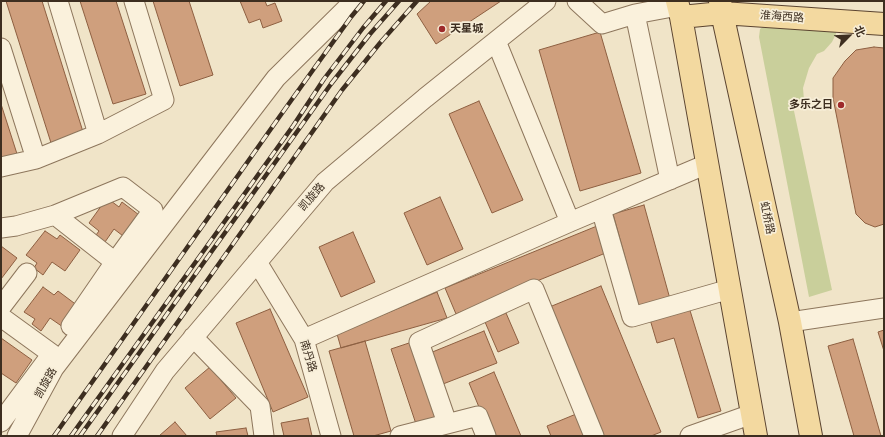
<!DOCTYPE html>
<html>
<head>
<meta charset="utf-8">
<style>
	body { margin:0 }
	#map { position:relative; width:885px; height:437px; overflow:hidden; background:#f0e4c8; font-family:"PT Serif","Noto Sans SC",serif }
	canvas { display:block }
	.frame { position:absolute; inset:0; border:2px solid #3d2e20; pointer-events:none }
	.north { position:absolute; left:829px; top:16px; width:40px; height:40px; -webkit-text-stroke:3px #f7eed8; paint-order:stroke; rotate:66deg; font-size:11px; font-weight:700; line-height:16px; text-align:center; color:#3d2e20 }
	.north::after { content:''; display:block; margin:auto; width:14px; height:18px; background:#3d2e20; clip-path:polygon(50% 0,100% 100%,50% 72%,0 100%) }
</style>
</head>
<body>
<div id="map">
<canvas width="885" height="437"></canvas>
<div class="frame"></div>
<div class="north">北</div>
</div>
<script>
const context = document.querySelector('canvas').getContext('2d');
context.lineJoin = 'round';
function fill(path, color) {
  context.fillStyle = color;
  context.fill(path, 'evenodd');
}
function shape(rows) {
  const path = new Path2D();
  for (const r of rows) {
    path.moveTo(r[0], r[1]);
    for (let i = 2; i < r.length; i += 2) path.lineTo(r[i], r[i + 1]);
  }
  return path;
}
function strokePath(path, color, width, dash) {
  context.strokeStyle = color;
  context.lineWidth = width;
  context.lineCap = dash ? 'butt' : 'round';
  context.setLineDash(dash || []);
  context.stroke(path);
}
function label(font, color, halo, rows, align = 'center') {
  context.font = font + ' "PT Serif","Noto Sans SC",serif';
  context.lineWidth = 3.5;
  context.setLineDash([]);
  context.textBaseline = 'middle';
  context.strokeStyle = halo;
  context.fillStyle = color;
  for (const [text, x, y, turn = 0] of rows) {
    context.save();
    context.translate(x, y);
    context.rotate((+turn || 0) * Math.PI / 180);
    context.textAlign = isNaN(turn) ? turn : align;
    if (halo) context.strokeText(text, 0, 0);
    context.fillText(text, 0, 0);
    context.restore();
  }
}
fill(shape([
	[772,20,835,25,836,34,832,42,824,51,817,54,809,68,803,88,804,100,793,103,794,111,832,290,809,297,759,37,760,29]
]), '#c9cf9b');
const building = shape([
	[6,1,42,1,84,135,52,146,6,1],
	[80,1,116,1,146,94,113,104,80,1],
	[153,1,189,1,213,75,180,86,153,1],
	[240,1,265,1,267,6,275,3,282,21,263,28,260,19,249,23,240,1],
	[431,1,501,1,436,44,417,14,431,1],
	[600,32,641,173,580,191,539,50,600,32],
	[874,47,884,48,884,224,875,227,865,223,856,214,833,98,833,78,845,61,856,50,874,47],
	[479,101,523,200,492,213,449,114,479,101],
	[1,104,18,157,1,162,1,104],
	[440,197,463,249,427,265,404,213,440,197],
	[107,198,119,207,122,202,143,218,127,239,114,229,105,242,96,235,99,231,89,223,107,198],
	[644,205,670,299,639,308,613,214,644,205],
	[597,226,608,252,456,314,445,288,597,226],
	[45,231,57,239,60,235,80,250,65,271,52,262,43,275,34,268,37,263,26,255,45,231],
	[353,232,375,282,341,297,319,247,353,232],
	[1,246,17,258,1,279,1,246],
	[601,286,661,432,651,436,599,436,547,308,601,286],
	[43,287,54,295,58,291,78,306,63,327,50,318,41,331,32,324,35,319,24,312,43,287],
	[437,292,447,318,341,348,337,334,437,292],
	[688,304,721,411,698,418,674,338,657,343,649,316,688,304],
	[270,309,308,397,273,412,236,323,270,309],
	[506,313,519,343,498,352,485,322,506,313],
	[884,330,884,351,878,332,884,330],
	[484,331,497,363,443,384,430,353,484,331],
	[1,338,32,360,16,383,1,373,1,338],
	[853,339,881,436,854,436,828,346,853,339],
	[365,341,391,431,373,436,354,436,329,351,365,341],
	[412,342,438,420,417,427,391,349,412,342],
	[210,367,236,398,210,419,185,388,210,367],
	[494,372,521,436,491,436,469,383,494,372],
	[581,412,587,436,551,436,547,426,581,412],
	[308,418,312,436,284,436,281,423,308,418],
	[175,422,187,436,159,436,175,422],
	[246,428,248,436,217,436,216,432,246,428]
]);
fill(building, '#cf9f7d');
strokePath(building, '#8d5f41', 1);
const minor = shape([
	[58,1,98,134],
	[577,1,602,24,635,14,678,6],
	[635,14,670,180],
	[496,41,570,222],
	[1,48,36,159],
	[1,167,36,159,98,134,164,100,134,1],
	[601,209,632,317,730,289],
	[55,215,115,262],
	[1,228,16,226,55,215,123,187,153,210,115,262,71,326],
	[257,262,304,339,331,436],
	[1,307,27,273],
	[1,317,52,354],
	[790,322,884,308],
	[193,337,260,406,264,436],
	[304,339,570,222,707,164],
	[1,422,48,359],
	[447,423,419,342,534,289,594,436],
	[17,436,54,368,276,78,354,1],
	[122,436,165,371,325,182,425,98,546,1],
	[400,436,478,416,486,436],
	[690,436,752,414]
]);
const major = shape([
	[677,1,681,17,756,436],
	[720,1,722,13,790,322,811,436],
	[681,17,722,13,884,24]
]);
strokePath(minor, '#8d765c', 21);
strokePath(major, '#5b4430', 24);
strokePath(minor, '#faf1dc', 19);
strokePath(major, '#f3d9a0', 22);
const rail = shape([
	[54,436,280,116,351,17,364,1],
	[71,436,293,126,324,79,363,28,386,1],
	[80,436,331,84,370,34,399,1],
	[97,436,342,90,380,43,417,1]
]);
strokePath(rail, '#3d2e20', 4.5);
strokePath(rail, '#f7eed8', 3, [9]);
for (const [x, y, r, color] of [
	[442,29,4,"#9e2a2b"],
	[841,105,4,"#9e2a2b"]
]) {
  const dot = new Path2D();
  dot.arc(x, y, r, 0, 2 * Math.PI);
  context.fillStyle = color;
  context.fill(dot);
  strokePath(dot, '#f7eed8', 1.5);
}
label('11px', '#3d2e20', '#f7eed8', [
	["淮海西路",782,17,4],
	["凯旋路",312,197,-49],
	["虹桥路",767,218,78],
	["南丹路",308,356,73],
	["凯旋路",46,383,-61]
]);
label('bold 11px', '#3d2e20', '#f7eed8', [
	["天星城",450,29],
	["多乐之日",833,105,"right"]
], 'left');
</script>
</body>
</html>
